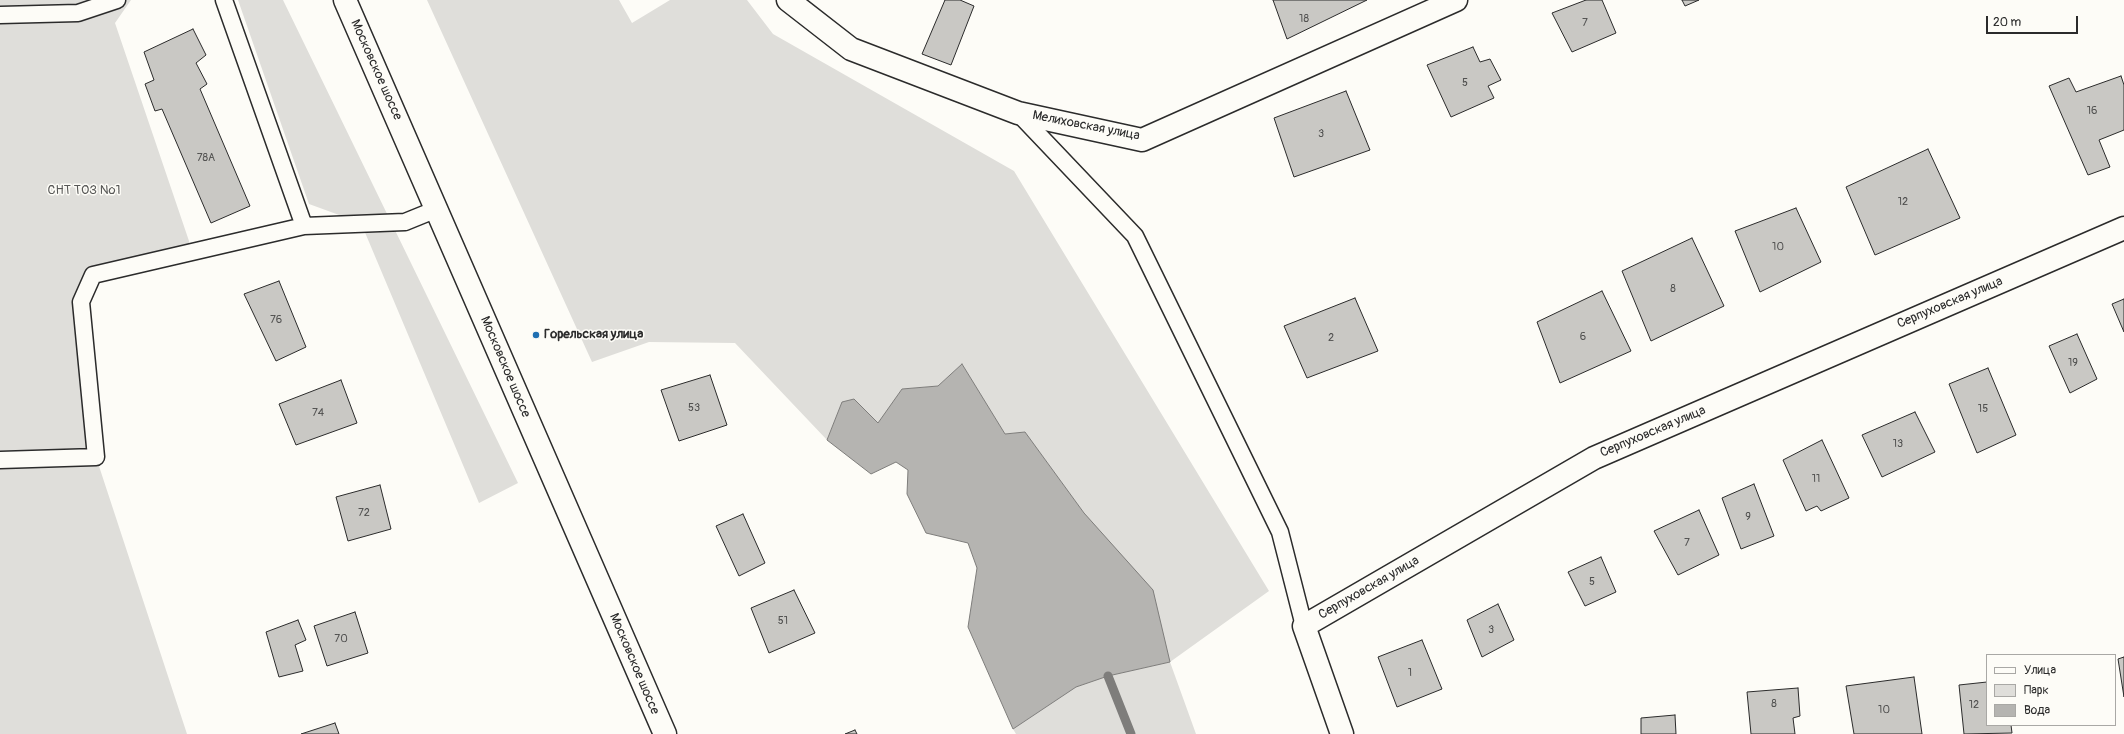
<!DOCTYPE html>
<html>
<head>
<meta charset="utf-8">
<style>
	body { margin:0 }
	#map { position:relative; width:2124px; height:734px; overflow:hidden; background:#fdfcf7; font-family:Pangolin,sans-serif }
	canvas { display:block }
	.legend { position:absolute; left:1986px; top:654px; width:130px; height:72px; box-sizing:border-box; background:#fdfcf7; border:1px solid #a9a8a5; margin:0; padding:5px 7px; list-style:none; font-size:12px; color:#2b2b2b }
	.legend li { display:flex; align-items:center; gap:8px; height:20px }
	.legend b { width:20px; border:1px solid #a9a8a5 }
	.scale { position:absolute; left:1986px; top:16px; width:92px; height:18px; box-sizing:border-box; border:2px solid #2b2b2b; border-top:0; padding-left:5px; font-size:12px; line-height:14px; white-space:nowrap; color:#2b2b2b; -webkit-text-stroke:3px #fdfcf7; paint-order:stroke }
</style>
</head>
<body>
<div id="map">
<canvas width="2124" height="734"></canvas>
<ul class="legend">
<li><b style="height:5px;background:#fdfcf7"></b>Улица</li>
<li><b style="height:11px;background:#dfdeda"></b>Парк</li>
<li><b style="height:11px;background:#b5b4b1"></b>Вода</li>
</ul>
<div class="scale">20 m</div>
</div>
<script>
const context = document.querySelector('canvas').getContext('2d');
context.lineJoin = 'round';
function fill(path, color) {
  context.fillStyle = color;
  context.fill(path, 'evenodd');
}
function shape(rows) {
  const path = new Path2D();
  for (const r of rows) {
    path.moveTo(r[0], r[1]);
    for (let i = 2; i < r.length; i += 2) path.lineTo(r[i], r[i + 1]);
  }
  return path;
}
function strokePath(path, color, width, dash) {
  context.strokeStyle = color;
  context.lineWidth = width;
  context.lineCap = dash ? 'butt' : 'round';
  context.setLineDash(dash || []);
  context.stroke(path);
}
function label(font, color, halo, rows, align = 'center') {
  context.font = font + ' Pangolin,sans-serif';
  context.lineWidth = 3;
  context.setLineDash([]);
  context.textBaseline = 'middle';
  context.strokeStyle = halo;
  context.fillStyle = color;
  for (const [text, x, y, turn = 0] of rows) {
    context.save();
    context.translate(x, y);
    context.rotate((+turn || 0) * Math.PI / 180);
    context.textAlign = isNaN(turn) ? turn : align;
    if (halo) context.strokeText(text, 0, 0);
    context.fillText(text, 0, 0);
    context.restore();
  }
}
fill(shape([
	[0,0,131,0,115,23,189,241,189,254,93,275,81,302,96,457,187,734,0,734],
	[238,0,283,0,518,483,479,503,361,223,309,204],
	[427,0,619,0,632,23,670,0,747,0,773,34,1014,171,1269,591,1170,662,1196,734,1016,734,1013,729,1076,687,1108,676,1170,662,1084,513,1025,432,1005,434,962,364,938,386,902,389,878,424,854,399,842,402,827,440,735,343,649,342,592,362]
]), '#dfdeda');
const water = shape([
	[962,364,1005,434,1025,432,1084,513,1153,590,1170,662,1108,676,1076,687,1013,729,968,627,977,568,968,543,926,533,907,494,908,470,896,462,871,474,827,440,842,402,854,399,878,423,902,389,938,386,962,364]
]);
fill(water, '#b5b4b1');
strokePath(water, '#7e7d7b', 1);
strokePath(shape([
	[1108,676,1131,734]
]), '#7e7d7b', 9);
const building = shape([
	[945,0,960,0,974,6,951,65,922,54,945,0],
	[1273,0,1367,0,1287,39,1273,0],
	[1586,0,1602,0,1616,33,1572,52,1552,13,1586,0],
	[1682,0,1699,0,1685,6,1682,0],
	[193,29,206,55,196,63,207,84,200,89,250,206,211,223,162,109,155,111,145,84,154,80,144,52,193,29],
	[1473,47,1480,62,1490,59,1501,80,1488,86,1494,98,1451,117,1427,65,1473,47],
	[2121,76,2124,85,2124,130,2099,140,2110,167,2088,175,2049,86,2069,78,2076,92,2121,76],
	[1346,91,1370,150,1294,177,1274,118,1346,91],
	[1928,149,1960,218,1875,255,1846,187,1928,149],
	[1796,208,1821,262,1760,292,1735,231,1796,208],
	[1692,238,1724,306,1651,341,1622,271,1692,238],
	[279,281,306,347,276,361,244,294,279,281],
	[1602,291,1631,351,1560,383,1537,322,1602,291],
	[1355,298,1378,351,1307,378,1284,326,1355,298],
	[2124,299,2124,332,2112,304,2124,299],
	[2077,334,2097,379,2070,393,2049,346,2077,334],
	[1988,368,2016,435,1977,453,1949,384,1988,368],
	[710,375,727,425,679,441,661,390,710,375],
	[341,380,357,423,296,445,279,404,341,380],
	[1915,412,1935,452,1882,477,1862,435,1915,412],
	[1822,440,1849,498,1821,511,1817,506,1806,511,1783,460,1822,440],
	[1754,484,1774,536,1741,549,1722,498,1754,484],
	[380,485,391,529,348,541,336,497,380,485],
	[1699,510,1719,555,1678,575,1654,531,1699,510],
	[743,514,765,563,739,576,716,526,743,514],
	[1601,557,1616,592,1585,606,1568,572,1601,557],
	[794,590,815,633,769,653,751,608,794,590],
	[1498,604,1514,640,1482,657,1467,620,1498,604],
	[355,612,368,653,327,666,314,626,355,612],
	[298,620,306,640,295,645,303,671,279,677,266,632,298,620],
	[1422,640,1442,689,1397,707,1378,657,1422,640],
	[2124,657,2124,697,2118,659,2124,657],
	[1914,677,1922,734,1854,734,1846,686,1914,677],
	[1987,682,1987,725,2011,725,2012,733,1964,734,1959,685,1987,682],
	[1798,688,1800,716,1793,718,1795,734,1751,734,1747,692,1798,688],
	[1675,715,1676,734,1641,734,1641,718,1675,715],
	[335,723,339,734,301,734,335,723],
	[855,730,857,734,845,734,855,730]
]);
fill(building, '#c9c8c4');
strokePath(building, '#2b2b2b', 1);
const service = shape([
	[224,0,304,226],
	[0,15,78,13,117,0],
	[1018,113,1135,236,1280,532,1304,626],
	[0,460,96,457,81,302,93,275,304,226,405,222,437,209]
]);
const minor = shape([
	[788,0,851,49,1018,113,1142,140,1456,0],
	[1342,734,1304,626,1594,458,2124,228]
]);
const primary = shape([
	[345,0,665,734]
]);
strokePath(service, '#2b2b2b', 19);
strokePath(minor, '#2b2b2b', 25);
strokePath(primary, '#2b2b2b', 25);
strokePath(service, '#fdfcf7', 16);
strokePath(minor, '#fdfcf7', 22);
strokePath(primary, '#fdfcf7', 22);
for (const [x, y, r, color] of [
	[536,335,4,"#1f6fb2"]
]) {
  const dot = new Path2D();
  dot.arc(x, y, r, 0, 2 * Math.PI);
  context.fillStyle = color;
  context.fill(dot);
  strokePath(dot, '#fdfcf7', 1.5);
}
label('11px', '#525251', null, [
	["18",1304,19],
	["7",1585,23],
	["5",1465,83],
	["16",2092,111],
	["3",1321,134],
	["78А",206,158],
	["12",1903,202],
	["10",1778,247],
	["8",1673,289],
	["76",276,320],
	["6",1583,337],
	["2",1331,338],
	["19",2073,363],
	["53",694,408],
	["15",1983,409],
	["74",318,413],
	["13",1898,444],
	["11",1816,479],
	["72",364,513],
	["9",1748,517],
	["7",1687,543],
	["5",1592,582],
	["51",783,621],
	["3",1491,630],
	["70",341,639],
	["1",1410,673],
	["8",1774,704],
	["12",1974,705],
	["10",1884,710]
]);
label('13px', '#2b2b2b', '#fdfcf7', [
	["Московское шоссе",376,70,66],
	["Мелиховская улица",1086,126,11],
	["Серпуховская улица",1950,303,-23],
	["Московское шоссе",505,367,67],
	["Серпуховская улица",1653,432,-23],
	["Серпуховская улица",1369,588,-30],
	["Московское шоссе",634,664,67]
]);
label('13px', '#585857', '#fdfcf7', [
	["СНТ ТОЗ №1",84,191]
]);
label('bold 13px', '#2b2b2b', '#fdfcf7', [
	["Горельская улица",544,335]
], 'left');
</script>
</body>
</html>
